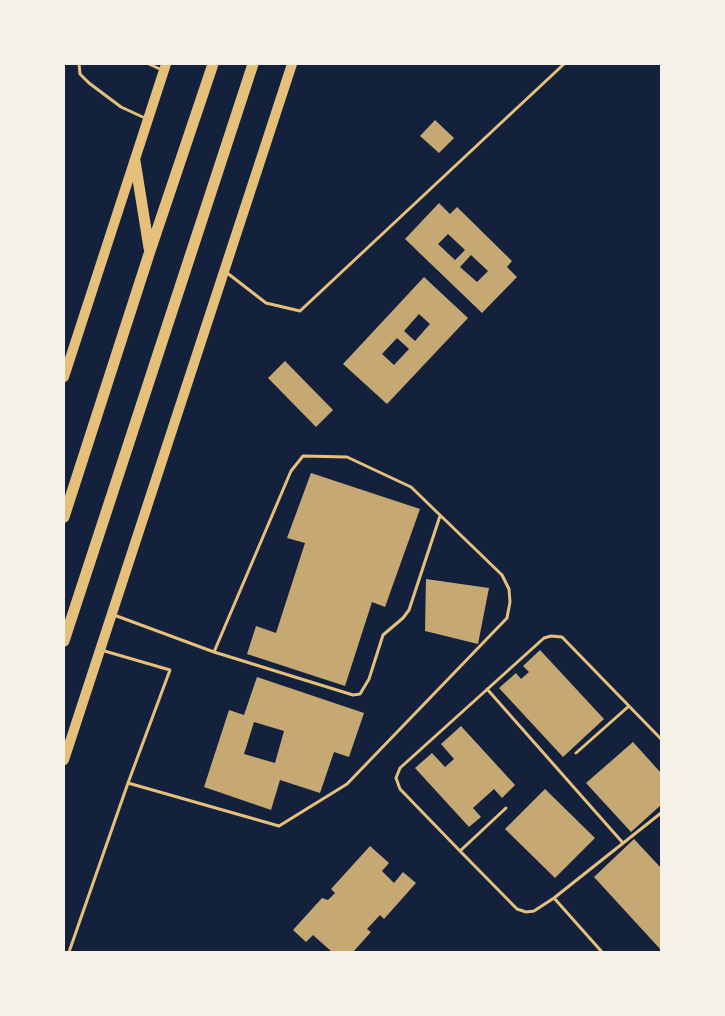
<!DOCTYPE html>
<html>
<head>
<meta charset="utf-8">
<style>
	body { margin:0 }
	#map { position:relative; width:725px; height:1016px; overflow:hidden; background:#14213d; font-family:"Playfair Display",serif }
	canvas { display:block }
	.frame { position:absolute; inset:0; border:65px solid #f6f1e7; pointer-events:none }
</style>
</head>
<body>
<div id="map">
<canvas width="725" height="1016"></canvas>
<div class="frame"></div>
</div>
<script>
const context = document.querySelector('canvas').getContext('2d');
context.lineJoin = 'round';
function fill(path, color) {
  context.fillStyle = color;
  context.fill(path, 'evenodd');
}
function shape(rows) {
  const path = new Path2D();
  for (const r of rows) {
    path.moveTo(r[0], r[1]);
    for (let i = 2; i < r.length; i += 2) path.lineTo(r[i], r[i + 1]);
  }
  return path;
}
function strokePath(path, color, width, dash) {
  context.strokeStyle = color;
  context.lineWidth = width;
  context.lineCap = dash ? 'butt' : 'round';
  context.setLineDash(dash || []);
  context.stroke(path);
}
fill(shape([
	[435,120,454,138,439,153,420,136],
	[439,203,450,214,457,207,512,261,507,267,517,277,482,313,405,239],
	[448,234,465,250,455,260,438,244],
	[471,255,488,271,477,282,460,267],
	[424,277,468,318,387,404,343,364],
	[419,314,430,324,415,341,404,331],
	[397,338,409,349,394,365,382,354],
	[285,361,333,410,316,427,268,378],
	[311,473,420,509,385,607,372,602,345,686,247,654,256,626,276,633,305,543,287,538],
	[426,579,489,588,478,644,425,631],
	[540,650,604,719,563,757,499,688,516,673,521,679,529,672,523,666],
	[257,677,364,713,349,757,334,752,320,793,280,780,271,810,204,787,229,710,244,715],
	[254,722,284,731,275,763,244,754],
	[461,726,515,785,502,798,494,789,473,808,481,817,469,827,415,768,432,753,445,767,454,759,441,744],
	[633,742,661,773,661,805,631,832,586,783],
	[545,789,595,838,555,878,505,829],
	[634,839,661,868,661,950,594,877],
	[370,846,389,863,382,871,394,883,403,872,416,883,384,919,380,915,367,929,371,932,353,952,332,952,313,935,306,942,293,930,322,898,328,900,335,893,331,889]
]), '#c6a872');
strokePath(shape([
	[79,64,80,74,89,83,121,107,147,119],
	[149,64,162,70],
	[226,272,266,303,300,311,564,64],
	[101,650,170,670,128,783,279,826,347,784,507,618,510,602,509,589,502,575,411,487,347,457,303,456,291,471,214,652,114,615],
	[214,652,353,695,360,694,369,679,383,635,403,618,409,610,440,516],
	[487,689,623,843],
	[661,739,562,637,551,636,544,638,400,768,396,778,400,789,460,851,517,909,526,912,534,911,554,898,661,813],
	[576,753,629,706],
	[460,851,506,808],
	[554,898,602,952],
	[69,952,128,783]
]), '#e5c07b', 3);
strokePath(shape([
	[64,377,166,64],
	[64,760,292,64]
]), '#e5c07b', 10);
strokePath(shape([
	[135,161,149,248],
	[64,517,150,251,213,64],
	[64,641,253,64]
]), '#e5c07b', 11);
</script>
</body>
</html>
